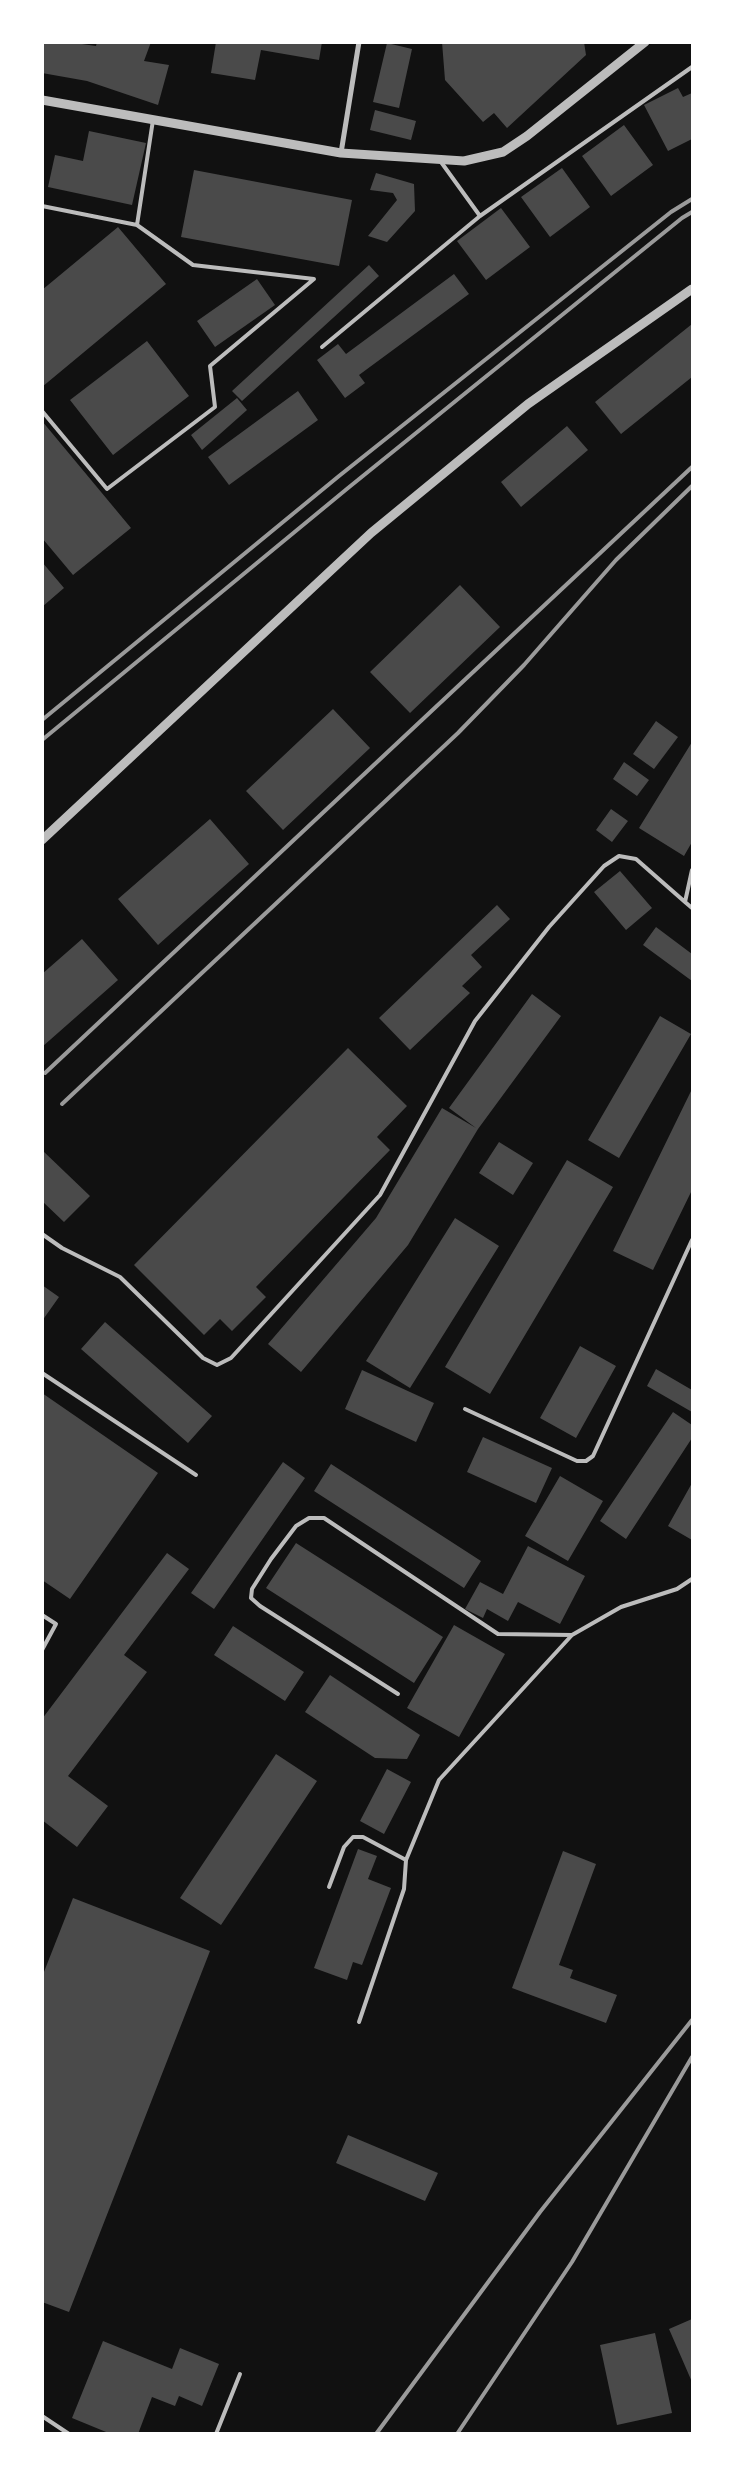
<!DOCTYPE html>
<html>
<head>
<meta charset="utf-8">
<style>
	body { margin:0 }
	#map { position:relative; width:735px; height:2476px; overflow:hidden; background:#111; font-family:Lato,sans-serif }
	canvas { display:block }
	.frame { position:absolute; inset:0; border:44px solid #fff; pointer-events:none }
</style>
</head>
<body>
<div id="map">
<canvas width="735" height="2476"></canvas>
<div class="frame"></div>
</div>
<script>
const context = document.querySelector('canvas').getContext('2d');
context.lineJoin = 'round';
function fill(path, color) {
  context.fillStyle = color;
  context.fill(path, 'evenodd');
}
function shape(rows) {
  const path = new Path2D();
  for (const r of rows) {
    path.moveTo(r[0], r[1]);
    for (let i = 2; i < r.length; i += 2) path.lineTo(r[i], r[i + 1]);
  }
  return path;
}
function strokePath(path, color, width, dash) {
  context.strokeStyle = color;
  context.lineWidth = width;
  context.lineCap = dash ? 'butt' : 'round';
  context.setLineDash(dash || []);
  context.stroke(path);
}
fill(shape([
	[42,42,68,42,96,46,97,42,151,42,144,61,169,65,158,105,87,81,42,73],
	[216,42,322,42,319,60,261,50,255,80,211,73],
	[442,42,584,42,586,55,507,128,494,113,483,122,445,80],
	[387,43,412,49,399,108,373,102],
	[678,88,683,97,692,93,692,139,668,151,644,105],
	[375,110,416,121,411,140,370,130],
	[624,125,653,165,611,196,582,156],
	[89,131,146,143,132,205,48,187,55,155,83,161],
	[562,168,590,207,550,237,521,197],
	[194,170,352,200,339,266,181,237],
	[376,173,414,184,415,211,387,242,368,236,397,200,393,193,370,190],
	[501,208,530,247,486,280,457,241],
	[118,227,166,284,42,387,42,290],
	[369,265,379,276,242,401,232,391],
	[454,274,469,294,359,375,365,383,345,398,317,360,338,344,346,354],
	[257,279,275,305,215,347,197,321],
	[692,324,692,377,621,434,595,402],
	[147,341,189,396,113,455,70,400],
	[298,391,318,420,229,485,208,457],
	[237,398,247,410,202,450,191,435],
	[42,421,131,528,73,575,42,538],
	[567,426,588,450,521,507,501,482],
	[42,562,64,588,42,607],
	[460,585,500,627,410,713,370,672],
	[333,709,370,748,283,830,246,791],
	[656,721,678,737,654,769,633,754],
	[692,742,692,842,684,856,639,828],
	[624,762,649,780,637,796,613,779],
	[611,809,628,821,612,842,596,830],
	[210,819,249,864,158,945,118,899],
	[620,871,652,908,626,930,594,892],
	[497,905,510,919,471,955,482,967,462,986,470,993,410,1050,379,1018],
	[656,927,692,954,692,981,643,945],
	[82,939,118,980,42,1047,42,974],
	[532,994,561,1016,478,1129,408,1245,301,1372,268,1344,376,1218,442,1108,476,1128,449,1108],
	[660,1016,691,1034,619,1158,588,1140],
	[348,1048,407,1106,377,1137,390,1150,256,1287,266,1297,232,1331,220,1319,204,1335,134,1265],
	[692,1089,692,1190,653,1270,613,1251],
	[499,1142,533,1163,513,1195,479,1173],
	[42,1150,90,1196,64,1222,42,1201],
	[567,1160,613,1187,490,1394,445,1367],
	[455,1218,499,1246,410,1388,366,1361],
	[42,1285,59,1297,42,1321],
	[105,1322,212,1416,188,1443,81,1349],
	[580,1346,616,1366,576,1438,540,1418],
	[656,1369,692,1390,692,1412,647,1386],
	[362,1370,434,1403,416,1442,345,1409],
	[42,1393,158,1473,70,1599,42,1580],
	[673,1412,692,1425,692,1438,626,1539,600,1521],
	[483,1437,552,1468,536,1503,467,1472],
	[283,1462,305,1478,214,1609,191,1593],
	[331,1464,481,1561,464,1588,314,1491],
	[560,1476,603,1501,568,1561,525,1536],
	[692,1483,692,1540,668,1526],
	[296,1543,443,1637,414,1683,266,1588],
	[528,1546,585,1576,560,1624,518,1602,508,1621,487,1609,483,1618,465,1609,480,1582,503,1594],
	[167,1553,189,1569,124,1655,147,1672,68,1776,108,1806,77,1847,42,1820,42,1719],
	[454,1625,505,1654,459,1737,407,1708],
	[233,1626,304,1672,285,1701,214,1655],
	[330,1675,420,1735,407,1759,375,1758,305,1712],
	[276,1754,317,1781,221,1925,180,1898],
	[387,1769,411,1782,384,1834,360,1821],
	[358,1849,377,1856,368,1879,391,1888,362,1965,353,1962,347,1980,314,1968],
	[563,1851,596,1864,559,1965,573,1970,570,1978,617,1995,606,2023,512,1988],
	[73,1898,210,1951,69,2312,42,2302,42,1977],
	[348,2135,438,2173,425,2201,336,2163],
	[692,2319,692,2382,669,2329],
	[655,2333,672,2413,617,2425,600,2345],
	[103,2341,172,2369,180,2348,219,2364,202,2406,179,2396,175,2406,152,2397,138,2434,111,2434,72,2418]
]), '#4a4a4a');
strokePath(shape([
	[441,162,480,216,692,67],
	[42,206,137,225,193,265,314,279,210,366,215,407,107,489,42,411],
	[137,225,153,120],
	[322,347,480,216],
	[692,870,685,902,692,908],
	[42,1234,62,1248,120,1277,203,1358,217,1365,231,1358,380,1195,475,1021,549,927,604,866,619,856,636,859,685,902],
	[42,1373,196,1475],
	[465,1409,577,1461,586,1461,593,1456,692,1240],
	[42,1615,56,1624,42,1650],
	[398,1694,260,1606,251,1598,252,1589,271,1559,296,1526,309,1518,324,1518,498,1634,572,1635],
	[329,1887,344,1847,353,1837,363,1837,406,1860],
	[359,2022,404,1889,406,1860,439,1780,572,1635,621,1607,677,1589,692,1579],
	[42,2416,69,2434],
	[216,2434,240,2374]
]), '#bcbcbc', 4);
strokePath(shape([
	[341,153,359,42]
]), '#bcbcbc', 5);
strokePath(shape([
	[42,100,341,153,464,161,503,152,527,136,645,42],
	[42,840,371,533,528,404,692,289]
]), '#bcbcbc', 9);
strokePath(shape([
	[42,720,339,476,671,212,692,199],
	[42,740,348,488,682,218,692,212],
	[45,1073,692,467],
	[62,1104,458,733,524,665,616,560,692,486],
	[376,2434,540,2212,692,2020],
	[457,2434,572,2262,692,2057]
]), '#9a9a9a', 4);
</script>
</body>
</html>
